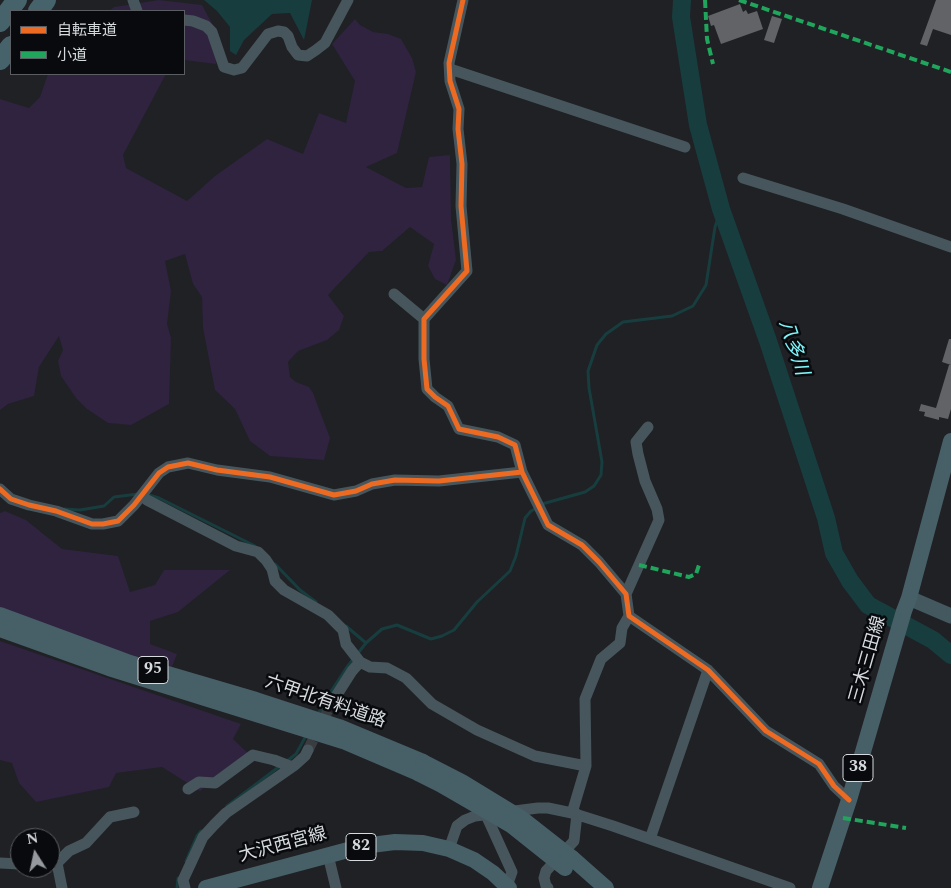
<!DOCTYPE html>
<html>
<head>
<meta charset="utf-8">
<style>
	body { margin:0 }
	#map { position:relative; width:951px; height:888px; overflow:hidden; background:#1f2124; font-family:Spectral,"Noto Sans JP",serif }
	canvas { display:block }
	.legend { position:absolute; left:10px; top:10px; width:175px; height:65px; box-sizing:border-box; background:#080a0d; border:1px solid #5a5d61; margin:0; padding:6px 9px; list-style:none; font-size:15px; color:#d6dade }
	.legend li { display:flex; align-items:center; gap:10px; height:25px }
	.legend b { width:25px; border:1px solid #5a5d61 }
	.north { position:absolute; left:10px; top:828px; width:50px; height:50px; box-sizing:border-box; background:#080a0d; border:1px solid #5a5d61; border-radius:50%; rotate:350deg; font-size:14px; font-weight:700; line-height:20px; text-align:center; color:#d6dade }
	.north::after { content:''; display:block; margin:auto; width:18px; height:22px; background:#96999d; clip-path:polygon(50% 0,100% 100%,50% 72%,0 100%) }
</style>
</head>
<body>
<div id="map">
<canvas width="951" height="888"></canvas>
<ul class="legend">
<li><b style="height:6px;background:#ed6a23"></b>自転車道</li>
<li><b style="height:6px;background:#20a55d"></b>小道</li>
</ul>
<div class="north">N</div>
</div>
<script>
const context = document.querySelector('canvas').getContext('2d');
context.lineJoin = 'round';
function fill(path, color) {
  context.fillStyle = color;
  context.fill(path, 'evenodd');
}
function shape(rows) {
  const path = new Path2D();
  for (const r of rows) {
    path.moveTo(r[0], r[1]);
    for (let i = 2; i < r.length; i += 2) path.lineTo(r[i], r[i + 1]);
  }
  return path;
}
function strokePath(path, color, width, dash) {
  context.strokeStyle = color;
  context.lineWidth = width;
  context.lineCap = dash ? 'butt' : 'round';
  context.setLineDash(dash || []);
  context.stroke(path);
}
function label(font, color, halo, rows, align = 'center') {
  context.font = font + ' Spectral,"Noto Sans JP",serif';
  context.lineWidth = 5;
  context.setLineDash([]);
  context.textBaseline = 'middle';
  context.strokeStyle = halo;
  context.fillStyle = color;
  for (const [text, x, y, turn = 0] of rows) {
    context.save();
    context.translate(x, y);
    context.rotate((+turn || 0) * Math.PI / 180);
    context.textAlign = isNaN(turn) ? turn : align;
    if (halo) context.strokeText(text, 0, 0);
    context.fillText(text, 0, 0);
    context.restore();
  }
}
fill(shape([
	[159,0,202,5,215,29,216,64,184,60,184,11,109,11,114,7],
	[355,19,360,25,373,32,388,34,401,39,412,58,416,72,397,153,366,167,406,188,422,187,429,157,450,155,451,219,456,260,447,285,435,279,428,266,434,244,410,227,382,251,369,252,328,295,344,316,339,330,327,340,298,351,288,362,290,377,296,382,309,387,313,393,330,438,324,460,270,456,250,441,235,409,215,390,203,328,202,297,193,284,185,254,165,261,171,291,167,324,171,338,169,404,131,425,108,423,87,409,76,398,61,376,58,361,63,350,59,336,39,367,34,396,8,404,0,410,0,99,29,108,40,97,48,74,166,74,123,155,126,168,187,201,215,176,267,139,303,154,319,113,346,123,355,81,332,44],
	[5,511,26,520,62,549,118,556,130,592,155,585,164,570,230,570,178,612,150,621,150,644,177,654,172,667,105,647,0,607,0,513],
	[0,641,241,724,233,739,249,754,200,791,162,767,116,773,109,787,36,802,19,783,12,763,0,760]
]), '#2f233f');
fill(shape([
	[204,0,312,0,304,40,290,13,272,14,244,40,236,55,230,51,230,27,217,11]
]), '#183d3f');
strokePath(shape([
	[149,495,159,498,255,546],
	[542,504,585,492,594,486,601,475,602,462,589,388,588,371,597,345,606,334,623,322,672,316,693,306,706,285,715,227,721,209],
	[65,509,80,510,104,506,114,497,138,494],
	[275,564,300,590,316,602],
	[346,626,366,643],
	[318,714,328,696,347,667,366,643,382,629,397,625,431,639,442,636,454,630,477,602,510,571,516,556,525,518,531,511,537,508],
	[287,761,296,754,307,734],
	[227,806,280,766],
	[186,861,197,836,201,831],
	[177,888,178,878]
]), '#183d3f', 3);
strokePath(shape([
	[682,0,681,17,698,125,721,209,768,341,826,518,834,553,850,581,868,605,933,640,951,655]
]), '#183d3f', 18);
fill(shape([
	[936,0,951,0,951,35,933,29,927,46,920,44],
	[740,4,743,12,746,10,748,14,757,11,763,29,721,44,714,25,711,26,708,16],
	[772,16,782,19,774,43,764,40],
	[949,339,951,339,951,365,942,362],
	[949,365,951,365,951,409,948,419,939,417,939,420,924,416,925,412,919,411,921,404,936,408]
]), '#626366');
strokePath(shape([
	[308,750,331,704]
]), '#3a3d40', 11, [11, 5.5]);
strokePath(shape([
	[133,0,137,11],
	[463,0,449,63,450,81,459,109,458,129,462,164,461,206,467,271,424,319,424,359,427,389,435,397,448,406,459,429,498,437,515,445,522,472],
	[184,20,193,21,206,26,212,32,224,67,234,70,242,68,268,34,278,31,284,32,288,36,292,47,298,55,307,56,316,50,325,43,348,0],
	[450,69,685,147],
	[743,178,843,209,951,247],
	[394,294,424,319],
	[0,489,11,499,29,505,56,511,92,524,103,524,118,521,134,505,159,473,168,467,188,463,217,470,270,477,334,495,356,491,372,484,395,480,439,481,522,472,548,525,582,545,599,562,626,594,629,616,708,670,766,731,819,764,834,786,849,800],
	[147,500,236,546,258,552,266,560,272,569,275,581,284,590,328,615,343,630,346,644,360,662,370,667,387,668,406,678,432,704,477,730,535,756,586,766],
	[626,594,659,520,657,509,645,481,638,454,636,442,648,427],
	[331,704,352,671,360,662],
	[188,789,199,782,215,783,253,755,274,760,292,767],
	[572,813,586,766,585,699,601,659,620,643,622,628,629,616],
	[486,815,512,872,507,886],
	[650,839,708,670],
	[449,849,457,826,465,820,475,816,538,808,548,808,572,813,613,826,790,888],
	[328,855,336,888],
	[0,863,20,864],
	[57,863,62,888],
	[50,864,57,863,69,851,86,843,110,817,134,812],
	[185,888,183,880,203,837,214,825,226,813,295,765,305,756,308,750],
	[548,888,546,886,544,878,546,871,574,841,577,814]
]), '#47565c', 11);
strokePath(shape([
	[909,598,951,616]
]), '#445860', 15);
strokePath(shape([
	[0,615,130,663,256,700,339,727,423,762],
	[0,629,109,668,343,741,418,773],
	[572,858,606,888],
	[206,888,363,846,395,842,423,843,449,849,474,860,493,873,509,888],
	[820,888,849,800,904,611,909,598,951,441]
]), '#475f67', 16);
strokePath(shape([
	[38,11,46,0],
	[0,22,17,0],
	[0,60,11,46]
]), '#46636c', 20);
strokePath(shape([
	[423,762,462,782,521,818,572,858],
	[418,773,440,784,511,825,565,868]
]), '#475f67', 16);
strokePath(shape([
	[705,0,707,39,713,64],
	[739,0,951,72],
	[639,565,689,577,696,574,700,562],
	[843,818,906,828]
]), '#20a55d', 4, [8, 4]);
strokePath(shape([
	[463,0,449,63,450,81,459,109,458,129,462,164,461,206,467,271,424,319,424,359,427,389,435,397,448,406,459,429,498,437,515,445,522,472],
	[0,489,11,499,29,505,56,511,92,524,103,524,118,521,134,505,159,473,168,467,188,463,217,470,270,477,334,495,356,491,372,484,395,480,439,481,522,472,548,525,582,545,599,562,626,594,629,616,708,670,766,731,819,764,834,786,849,800]
]), '#ed6a23', 5);
for (const [x, y, w] of [
	[153,670,30],
	[858,768,30],
	[361,847,30]
]) {
  const box = new Path2D();
  box.roundRect(x - w / 2, y - 13.5, w, 27, 4);
  context.fillStyle = '#080a0d';
  context.fill(box);
  strokePath(box, '#d6dade', 1);
}
label('bold 16px', '#d6dade', null, [
	["95",153,670],
	["38",858,768],
	["82",361,847]
]);
label('18px', '#d6dade', '#080a0d', [
	["三木三田線",869,660,-74],
	["六甲北有料道路",325,703,19],
	["大沢西宮線",283,846,-15]
]);
label('italic 19px', '#81f6fa', '#080a0d', [
	["八多川",792,348,72]
]);
</script>
</body>
</html>
